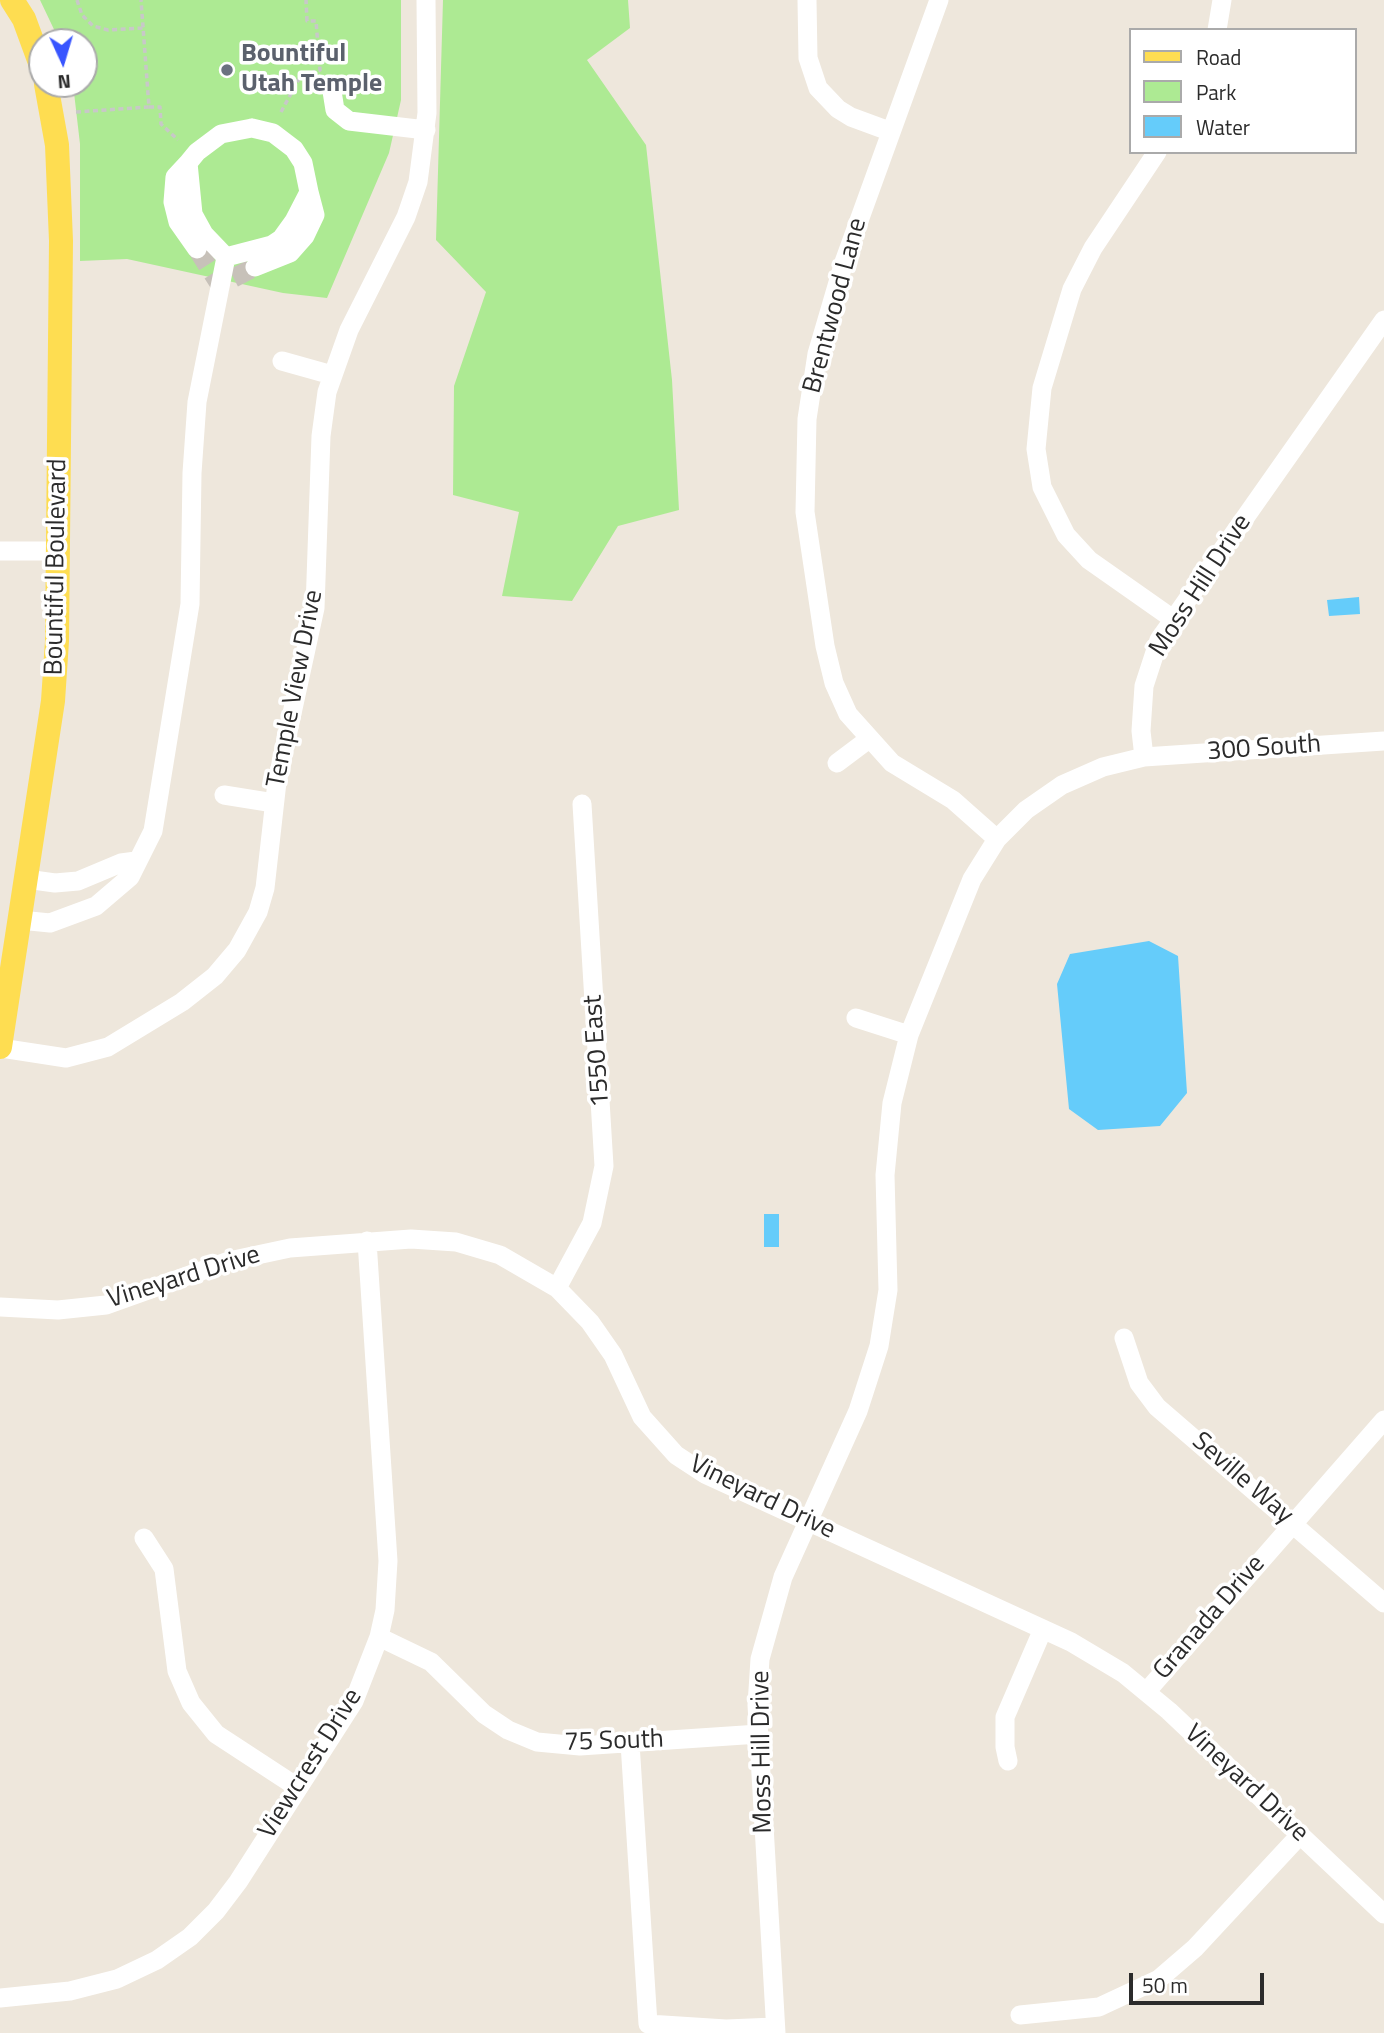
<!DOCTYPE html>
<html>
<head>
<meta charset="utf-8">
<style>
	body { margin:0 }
	#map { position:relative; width:1384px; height:2033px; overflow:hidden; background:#eee7dc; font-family:"Titillium Web",sans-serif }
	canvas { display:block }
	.legend { position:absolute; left:1129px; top:28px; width:228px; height:126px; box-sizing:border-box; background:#fff; border:2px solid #aaa; margin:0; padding:9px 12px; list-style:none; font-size:21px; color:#2b2b2b }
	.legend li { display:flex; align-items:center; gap:14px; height:35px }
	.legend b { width:35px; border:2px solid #aaa }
	.north { position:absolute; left:28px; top:28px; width:70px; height:70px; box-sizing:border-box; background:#fff; border:2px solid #aaa; border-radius:50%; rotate:176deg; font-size:19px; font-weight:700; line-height:28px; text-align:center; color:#2b2b2b }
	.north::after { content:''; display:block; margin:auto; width:24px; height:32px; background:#3855ff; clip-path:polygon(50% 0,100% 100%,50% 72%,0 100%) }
	.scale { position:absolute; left:1129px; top:1973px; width:135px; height:32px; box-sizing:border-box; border:4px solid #2b2b2b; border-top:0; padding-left:9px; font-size:21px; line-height:24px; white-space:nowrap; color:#2b2b2b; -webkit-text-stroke:5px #fff; paint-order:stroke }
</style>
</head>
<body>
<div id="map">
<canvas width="1384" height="2033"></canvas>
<ul class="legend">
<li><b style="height:9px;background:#fedd51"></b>Road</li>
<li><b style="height:19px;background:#adea93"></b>Park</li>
<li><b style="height:19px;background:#65ccfa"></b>Water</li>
</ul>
<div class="north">N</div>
<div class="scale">50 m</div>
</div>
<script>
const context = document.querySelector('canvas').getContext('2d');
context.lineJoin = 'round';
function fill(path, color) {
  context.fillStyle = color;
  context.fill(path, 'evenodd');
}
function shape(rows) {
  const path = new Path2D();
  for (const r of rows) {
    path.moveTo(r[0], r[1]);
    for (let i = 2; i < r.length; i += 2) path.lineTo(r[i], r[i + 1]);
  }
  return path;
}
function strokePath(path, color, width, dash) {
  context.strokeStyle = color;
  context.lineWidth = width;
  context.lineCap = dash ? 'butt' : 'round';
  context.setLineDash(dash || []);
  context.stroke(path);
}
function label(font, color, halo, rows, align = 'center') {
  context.font = font + ' "Titillium Web",sans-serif';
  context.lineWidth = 7;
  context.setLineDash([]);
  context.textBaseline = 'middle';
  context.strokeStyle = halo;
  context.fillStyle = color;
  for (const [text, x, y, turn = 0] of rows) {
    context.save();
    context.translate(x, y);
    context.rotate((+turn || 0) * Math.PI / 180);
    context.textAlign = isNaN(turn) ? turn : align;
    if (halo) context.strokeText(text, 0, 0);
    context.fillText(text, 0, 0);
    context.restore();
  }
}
fill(shape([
	[40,0,401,0,401,100,389,153,327,298,283,293,127,259,80,261,80,144,73,84,84,84,84,42,60,42],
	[443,0,628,0,630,28,587,60,646,145,672,380,679,510,618,526,572,601,502,596,519,512,453,495,454,386,486,292,436,240]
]), '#adea93');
fill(shape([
	[1359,597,1360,614,1329,616,1327,600],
	[1149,941,1178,956,1187,1093,1160,1126,1098,1130,1069,1109,1057,984,1070,954],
	[764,1214,779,1214,779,1247,764,1247]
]), '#65ccfa');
strokePath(shape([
	[197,249,220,285,255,267]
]), '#c7c1b9', 19, [19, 10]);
strokePath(shape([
	[77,0,82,15,93,26,108,30,144,28],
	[149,107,160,107,161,124,178,140],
	[76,112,149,107,141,0],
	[281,112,300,77,320,70,316,21,307,21,306,0]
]), '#c8c8c8', 3.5, [5, 3.5]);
strokePath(shape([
	[807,0,808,58,818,88,838,109,851,117,889,131],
	[939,0,844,262,817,354,807,419,805,512,825,646,834,683,848,714,892,763,953,800,997,839],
	[1217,30,1222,0],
	[331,85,335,110,349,121,426,130],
	[252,128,273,133,294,149,303,163,309,192,294,221,281,239,272,245,226,257,204,234,193,214,188,163,197,152,221,134,252,128],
	[1157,152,1093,248,1072,289,1042,388,1036,449,1042,487,1066,535,1089,560,1173,619],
	[188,163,175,177,173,202,178,222,197,249],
	[255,267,290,253,305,236,315,215,309,192],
	[282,361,332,375],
	[0,551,58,551],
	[1144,757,1141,731,1144,686,1159,640,1384,320],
	[837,763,869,739],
	[224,795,274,803],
	[26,879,55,883,78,881,121,863,136,861],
	[20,920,50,923,96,906,130,877,153,831,190,604,192,473,197,402,226,257],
	[856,1018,909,1035],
	[0,1048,66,1058,108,1047,182,1002,215,976,237,950,258,912,265,888,277,782,315,608,321,436,327,392,349,330,406,217,418,182,427,113,426,0],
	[557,1288,592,1223,604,1166,582,804],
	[0,1307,58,1310,106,1305,229,1261,290,1248,411,1239,456,1242,500,1255,557,1288,590,1322,613,1355,642,1417,676,1455,705,1474,1071,1642,1123,1673,1169,1711,1384,1914],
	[1124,1338,1139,1383,1157,1407,1384,1603],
	[144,1538,164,1569,177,1671,191,1703,216,1734,297,1787],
	[379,1637,431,1662,484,1714,508,1730,537,1742,580,1746,759,1734],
	[1147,1691,1384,1420],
	[630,1743,648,2024,726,2029,775,2027],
	[1008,1761,1005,1747,1005,1717,1043,1629],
	[0,1998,70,1991,117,1979,157,1960,190,1937,216,1911,238,1882,354,1701,379,1637,385,1610,388,1561,367,1241],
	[1020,2015,1099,2007,1159,1979,1195,1948,1300,1835],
	[776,2033,757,1705,760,1659,783,1577,858,1411,879,1346,888,1290,885,1175,892,1103,909,1035,972,879,997,839,1026,810,1062,785,1103,767,1144,757,1384,741]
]), '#fff', 19);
strokePath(shape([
	[12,0,24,19,42,68],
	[0,1047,53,701,57,641,61,241,57,145,46,84]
]), '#fedd51', 24);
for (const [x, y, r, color] of [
	[227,70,7,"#6b7280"]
]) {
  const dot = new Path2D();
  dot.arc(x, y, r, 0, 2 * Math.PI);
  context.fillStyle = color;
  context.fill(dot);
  strokePath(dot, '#fff', 2.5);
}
label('bold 26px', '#5b616d', '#fff', [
	["Bountiful",241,55],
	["Utah Temple",241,85]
], 'left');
label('26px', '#2b2b2b', '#fff', [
	["Brentwood Lane",836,306,-75],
	["Bountiful Boulevard",57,567,-89],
	["Moss Hill Drive",1201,586,-57],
	["Temple View Drive",296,689,-79],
	["300 South",1264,749,-4],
	["1550 East",598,1051,-94],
	["Vineyard Drive",184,1278,-17],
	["Seville Way",1242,1479,41],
	["Vineyard Drive",762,1498,26],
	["Granada Drive",1210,1618,-49],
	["75 South",614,1742,-2],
	["Moss Hill Drive",763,1752,-91],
	["Viewcrest Drive",311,1764,-58],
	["Vineyard Drive",1246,1784,43]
]);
</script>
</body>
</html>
